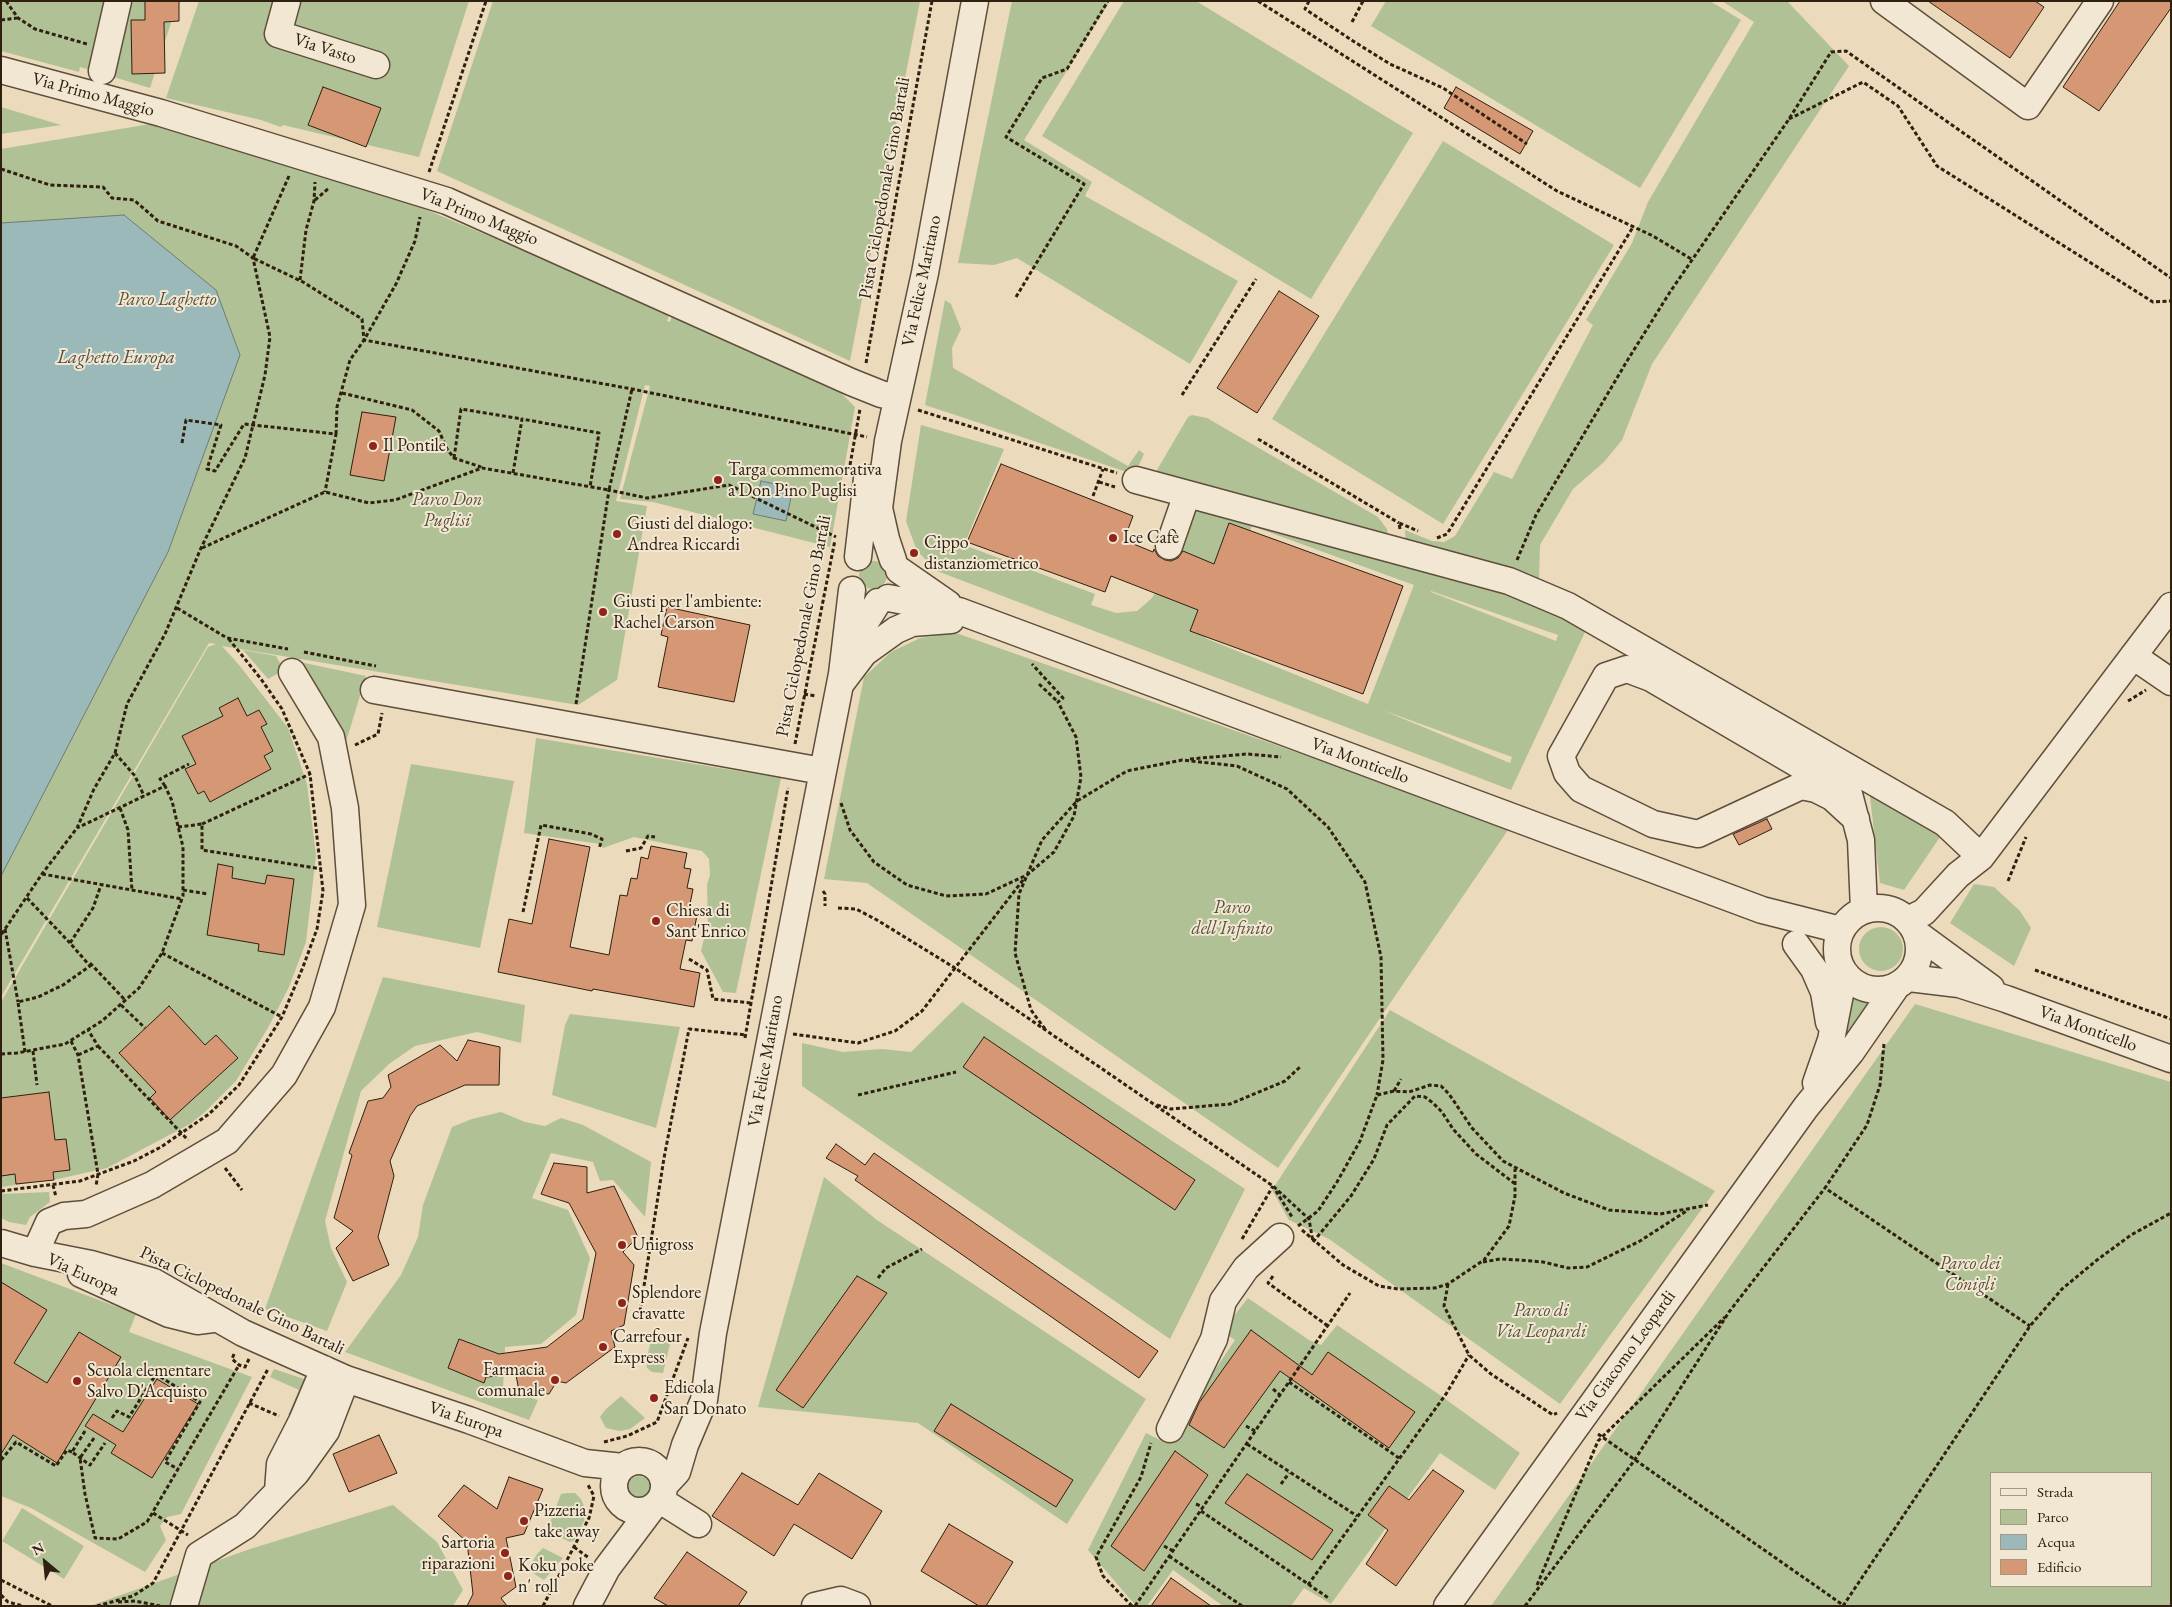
<!DOCTYPE html>
<html>
<head>
<meta charset="utf-8">
<style>
	body { margin:0 }
	#map { position:relative; width:2172px; height:1607px; overflow:hidden; background:#ebdabc; font-family:"EB Garamond",serif }
	canvas { display:block }
	.frame { position:absolute; inset:0; border:2px solid #2f200f; pointer-events:none }
	.legend { position:absolute; left:1990px; top:1472px; width:162px; height:115px; box-sizing:border-box; background:#f2e7d3; border:1px solid #a49785; margin:0; padding:6px 9px; list-style:none; font-size:15px; color:#2f200f }
	.legend li { display:flex; align-items:center; gap:10px; height:25px }
	.legend b { width:25px; border:1px solid #a49785 }
	.north { position:absolute; left:20px; top:1537px; width:50px; height:50px; -webkit-text-stroke:4px #f2e7d3; paint-order:stroke; rotate:332deg; font-size:14px; font-weight:700; line-height:20px; text-align:center; color:#2f200f }
	.north::after { content:''; display:block; margin:auto; width:18px; height:22px; background:#2f200f; clip-path:polygon(50% 0,100% 100%,50% 72%,0 100%) }
</style>
</head>
<body>
<div id="map">
<canvas width="2172" height="1607"></canvas>
<div class="frame"></div>
<ul class="legend">
<li><b style="height:6px;background:#f2e7d3"></b>Strada</li>
<li><b style="height:14px;background:#b1c196"></b>Parco</li>
<li><b style="height:14px;background:#9ab9b8"></b>Acqua</li>
<li><b style="height:14px;background:#d69774"></b>Edificio</li>
</ul>
<div class="north">N</div>
</div>
<script>
const context = document.querySelector('canvas').getContext('2d');
context.lineJoin = 'round';
function fill(path, color) {
  context.fillStyle = color;
  context.fill(path, 'evenodd');
}
function shape(rows) {
  const path = new Path2D();
  for (const r of rows) {
    if (r.length === 3) {
      path.moveTo(r[0] + r[2], r[1]);
      path.arc(r[0], r[1], r[2], 0, 2 * Math.PI);
      continue;
    }
    path.moveTo(r[0], r[1]);
    for (let i = 2; i < r.length; i += 2) path.lineTo(r[i], r[i + 1]);
  }
  return path;
}
function strokePath(path, color, width, dash) {
  context.strokeStyle = color;
  context.lineWidth = width;
  context.lineCap = dash ? 'butt' : 'round';
  context.setLineDash(dash || []);
  context.stroke(path);
}
function label(font, color, halo, rows, align = 'center') {
  context.font = font + ' "EB Garamond",serif';
  context.lineWidth = 4;
  context.setLineDash([]);
  context.textBaseline = 'middle';
  context.strokeStyle = halo;
  context.fillStyle = color;
  for (const [text, x, y, turn = 0] of rows) {
    context.save();
    context.translate(x, y);
    context.rotate((+turn || 0) * Math.PI / 180);
    context.textAlign = isNaN(turn) ? turn : align;
    if (halo) context.strokeText(text, 0, 0);
    context.fillText(text, 0, 0);
    context.restore();
  }
}
fill(shape([
	[1,1,178,1,150,88,80,67,79,72,1,51],
	[199,1,469,1,419,157,283,125,281,127,261,120,166,98],
	[493,1,920,1,850,361,437,171],
	[1012,1,1110,1,1024,140,1092,182,1085,196,1238,281,1190,364,1017,258,994,265,958,263],
	[1124,1,1196,1,1413,133,1311,299,1042,136],
	[1386,1,1710,1,1741,20,1640,188,1371,26],
	[1722,1,1787,1,1849,66,1652,364,1622,440,1604,462,1573,489,1540,545,1539,580,1406,548,1405,530,1432,541,1444,542,1455,536,1494,472,1512,479,1593,325,1586,320,1632,243,1648,202,1754,22],
	[1,107,61,125,1,134],
	[156,123,415,205,670,312,667,321,670,322,673,313,835,387,855,407,830,547,653,502,620,499,650,386,645,385,616,501,647,506,617,680,578,705,222,646,240,666,288,728,307,784,316,855,306,942,289,987,269,1026,236,1081,205,1112,190,1124,107,1168,58,1179,1,1187,1,1002,208,647,216,644,209,643,1,997,1,149],
	[1443,141,1614,245,1443,524,1272,419],
	[945,300,951,304,961,329,952,348,953,368,1128,466,1139,450,1144,454,1137,469,1133,474,925,405],
	[1192,415,1207,418,1378,517,1387,529,1389,541,1156,477,1157,470,1188,417],
	[921,425,1004,449,964,545,1095,594,1091,605,1116,613,1137,611,1151,599,1160,586,1191,498,1501,584,1586,630,1511,790,937,571,917,551,906,521],
	[1252,526,1414,585,1368,704,1205,638],
	[1431,591,1558,635,1556,641,1431,592],
	[1382,710,1512,757,1510,763],
	[873,575,14],
	[956,633,1510,827,1278,1168,867,883,824,879,864,677,891,652,920,638],
	[243,650,276,656,284,670,268,679],
	[295,661,366,676,346,742,341,745],
	[536,738,781,778,736,993,723,992,701,951,708,922,707,885,710,875,709,859,702,851,634,837,603,848,600,844,524,833],
	[411,764,514,781,480,948,377,927],
	[1869,788,1934,827,1940,837,1904,890,1880,883],
	[1974,884,1994,887,2020,911,2031,928,2014,966,1950,923],
	[1881,949,22],
	[383,977,525,1005,521,1043,477,1032,415,1046,389,1064,361,1091,325,1221,331,1248,347,1282,327,1331,265,1309],
	[1854,992,1878,997,1836,1058],
	[962,1002,1245,1189,1170,1339,802,1086,802,1043,843,1052,882,1049,911,1052],
	[1915,1004,2171,1082,2171,1606,1491,1606],
	[1991,1473,2151,1473,2151,1586,1991,1586],
	[1390,1010,1715,1191,1560,1404,1329,1239,1289,1220,1272,1190],
	[570,1014,680,1027,656,1128,552,1095,565,1025],
	[501,1112,525,1122,545,1126,561,1118,583,1125,651,1162,645,1217,613,1180,600,1181,593,1162,551,1153,532,1198,568,1210,590,1258,576,1315,541,1344,505,1347,503,1389,538,1400,529,1420,345,1352,401,1275,418,1237,423,1205,452,1127,472,1119],
	[824,1177,877,1220,1146,1399,1067,1524,918,1423,758,1407],
	[49,1192,50,1202,30,1217,26,1225,9,1222,1,1218,1,1194],
	[1,1263,136,1314,129,1332,252,1377,181,1514,167,1517,160,1526,166,1540,145,1572,31,1508,1,1496],
	[1248,1298,1309,1340,1321,1345,1337,1325,1437,1393,1520,1453,1495,1490,1440,1453,1331,1604,1304,1588,1291,1606,1223,1606,1173,1570,1147,1606,1136,1606,1088,1550,1146,1433,1166,1443,1235,1340,1222,1331],
	[652,1336,667,1338,670,1344,663,1373,652,1372,647,1368,646,1362],
	[274,1369,310,1381,297,1417,288,1415,299,1390,270,1377],
	[621,1396,645,1418,630,1429,620,1431,606,1428,600,1417,605,1410],
	[639,1487,11],
	[567,1493,575,1493,581,1499,585,1509,584,1521,575,1540,570,1542,550,1532,548,1528,561,1494],
	[393,1505,437,1542,463,1590,453,1606,90,1606,250,1549],
	[22,1508,84,1546,64,1579,2,1541],
	[543,1548,563,1558,544,1580,528,1570,537,1554]
]), '#b1c196');
const water = shape([
	[124,215,216,290,240,355,168,552,1,876,1,223,124,215],
	[761,481,793,488,786,521,753,514,761,481]
]);
fill(water, '#9ab9b8');
strokePath(water, '#6f7c74', 1);
const building = shape([
	[145,1,179,1,179,21,164,22,165,73,132,74,131,20,145,20,145,1],
	[1928,1,2035,1,2044,7,2010,58,1928,1],
	[2120,1,2171,1,2171,8,2099,111,2063,87,2120,1],
	[323,87,381,108,366,147,308,125,323,87],
	[1456,87,1533,131,1520,154,1444,108,1456,87],
	[1279,291,1319,316,1257,413,1217,388,1279,291],
	[362,412,396,417,384,481,350,475,362,412],
	[1001,464,1133,516,1124,540,1153,552,1154,549,1158,556,1165,560,1171,561,1178,558,1183,551,1214,564,1229,523,1403,586,1363,694,1190,631,1198,610,1111,576,1105,592,967,542,1001,464],
	[667,607,750,625,734,702,658,687,668,637,661,635,667,607],
	[238,698,247,716,259,710,267,724,261,727,273,751,264,756,271,769,210,802,204,791,198,794,185,769,196,764,182,736,223,716,219,708,238,698],
	[1767,819,1772,829,1739,845,1733,834,1767,819],
	[549,839,590,847,570,947,609,955,620,895,627,896,631,878,637,879,641,857,648,859,651,846,687,853,684,868,691,869,687,888,693,889,689,909,698,910,692,941,686,940,680,969,700,973,694,1007,593,989,592,991,498,972,509,919,532,924,549,839],
	[218,864,233,867,232,878,265,884,267,875,294,879,284,955,258,951,259,944,207,935,218,864],
	[169,1006,205,1045,216,1035,238,1058,170,1120,150,1098,156,1092,119,1053,169,1006],
	[984,1037,1195,1180,1175,1210,963,1067,984,1037],
	[468,1040,500,1047,499,1085,465,1085,417,1106,410,1116,390,1161,394,1176,378,1237,389,1265,353,1281,336,1248,353,1231,334,1218,352,1155,349,1153,368,1101,383,1098,391,1087,388,1075,440,1045,457,1061,468,1040],
	[49,1092,55,1140,66,1139,70,1170,53,1172,54,1180,16,1184,15,1174,1,1176,1,1098,49,1092],
	[836,1144,865,1165,874,1153,1158,1351,1139,1378,855,1180,858,1176,826,1158,836,1144],
	[554,1163,587,1167,587,1193,614,1186,638,1237,623,1252,634,1265,624,1325,611,1331,615,1347,566,1383,557,1381,549,1394,519,1391,516,1375,486,1377,484,1383,448,1368,459,1339,499,1354,547,1347,583,1319,596,1253,569,1203,541,1194,554,1163],
	[857,1276,887,1293,803,1408,776,1390,857,1276],
	[1,1282,47,1310,14,1363,47,1383,79,1332,121,1357,57,1463,13,1435,1,1454,1,1282],
	[1251,1330,1312,1375,1328,1352,1415,1412,1389,1448,1280,1371,1224,1448,1189,1425,1199,1403,1251,1330],
	[157,1379,198,1404,152,1478,111,1453,116,1445,85,1426,93,1414,123,1432,157,1379],
	[951,1404,1073,1480,1056,1507,934,1431,951,1404],
	[379,1435,397,1473,349,1492,333,1454,379,1435],
	[1175,1451,1208,1475,1144,1571,1111,1546,1175,1451],
	[1433,1470,1464,1491,1396,1586,1366,1564,1388,1530,1368,1515,1389,1486,1409,1500,1433,1470],
	[742,1473,798,1505,819,1473,882,1511,852,1559,794,1524,774,1556,712,1516,742,1473],
	[1247,1474,1333,1530,1312,1560,1225,1503,1247,1474],
	[509,1477,543,1489,524,1534,506,1538,516,1587,501,1598,507,1606,467,1606,473,1594,467,1542,438,1516,464,1485,497,1509,509,1477],
	[949,1524,1013,1562,986,1606,979,1606,921,1571,949,1524],
	[687,1552,747,1592,738,1606,668,1606,654,1598,687,1552],
	[1171,1578,1211,1606,1151,1606,1171,1578]
]);
fill(building, '#d69774');
strokePath(building, '#2f200f', 1);
const minor = shape([
	[287,1,278,34,376,65],
	[1884,1,2028,106,2100,1],
	[1,70,161,113,447,201,851,382,881,394,897,398],
	[102,71,118,1],
	[1136,480,1509,581,1568,606,1945,823,1981,857],
	[1169,546,1187,494],
	[858,557,867,479],
	[893,560,886,539,879,508,888,441,925,273,975,1],
	[899,570,948,604],
	[888,598,959,611,1762,910,1841,930],
	[851,653,861,629,878,602],
	[2133,656,2171,682],
	[842,682,864,653,896,630,912,623,951,620],
	[374,690,822,771],
	[1856,819,1832,797,1816,789,1801,786,1698,834,1653,824,1581,789,1567,773,1561,756,1606,676,1627,669,1651,678,1849,794,1861,840,1864,910],
	[1878,949,41],
	[1912,924,1916,916,1924,912,1958,875,1981,857,2171,606],
	[1916,933,1991,988],
	[1796,944,1814,969,1824,992,1829,1022],
	[1909,978,1959,984,2006,999,2171,1059],
	[1816,1083,1831,1040,1844,974],
	[1,1243,35,1253,91,1264,154,1282,243,1333,346,1379,469,1420,585,1463,623,1467],
	[35,1253,49,1222,64,1216,86,1214,152,1185,227,1141,284,1075,322,1007,352,905,345,808,331,737,292,672],
	[81,1274,169,1314,197,1321,213,1319],
	[1170,1429,1214,1339,1223,1301,1246,1268,1280,1237],
	[639,1486,25],
	[664,1486,677,1472,685,1445,704,1400,713,1333,842,674,852,590],
	[278,1491,280,1464,302,1421,324,1369],
	[660,1500,698,1524],
	[184,1606,199,1555,245,1526,296,1473,326,1431,346,1379],
	[587,1606,607,1568,652,1508],
	[815,1606,841,1600,857,1606],
	[1447,1606,1806,1107,1851,1052,1896,987]
]);
strokePath(minor, '#5e4e3a', 29);
strokePath(shape([
	[6,1,18,18,35,29,87,44],
	[1258,1,1557,191,1653,236,1693,260],
	[1309,1,1305,9,1353,41,1390,64,1443,88,1527,144],
	[1,20,17,18],
	[1352,22,1363,1],
	[1789,119,1863,82,1898,106,1937,166,2153,302,2171,301],
	[1,169,50,185,103,187,112,198,134,200,158,221,236,246,253,258,270,337,265,375,245,458,201,548,165,634,127,704,115,753,94,789,77,828,42,874,1,935],
	[429,172,486,1],
	[289,176,253,258,303,282,362,319,364,340,632,389,867,437],
	[315,200,329,188],
	[300,280,306,230,314,201,315,182],
	[1016,297,1084,184,1006,137,1042,78,1067,69,1108,1],
	[866,363,932,1],
	[342,393,412,410,439,431,447,449,454,458,481,467],
	[1182,395,1256,279],
	[918,410,1117,473],
	[336,434,337,407,350,360,364,340,396,284,415,241,420,217],
	[1258,439,1399,523],
	[182,443,186,420,221,425,207,469,215,471,244,424,336,434,325,492],
	[454,458,461,409,522,419],
	[850,465,860,409],
	[513,473,522,419,599,433,590,487],
	[1099,482,1115,487],
	[1093,496,1103,469],
	[1400,529,1399,523,1418,531],
	[1437,538,1447,534,1633,227],
	[202,548,325,492,369,503,395,500,482,468,609,490,632,389],
	[1517,560,1536,515,1627,361,1670,292,1789,119,1831,52,1846,51,2171,278],
	[177,608,227,638,288,649],
	[304,652,376,666],
	[1039,684,1058,702],
	[804,694,816,696],
	[2128,701,2146,690],
	[576,704,609,490,647,498,729,485,836,537],
	[795,744,835,540],
	[355,745,378,734,382,713],
	[115,753,135,776,144,796],
	[1190,759,1247,754,1281,757],
	[165,786,160,779,189,764],
	[841,803,850,830,874,862,907,885,946,896,986,894,1027,875,1054,852,1074,816,1081,777,1076,737,1058,702,1063,698,1032,664],
	[120,808,128,830,132,891],
	[202,824,310,774],
	[178,827,202,824,202,850,322,869],
	[626,851,641,848,648,836,655,837],
	[42,874,182,899],
	[2008,881,2026,837],
	[183,890,208,894],
	[823,891,825,894,825,906],
	[27,898,70,943],
	[838,908,856,909,877,920,955,968,1023,880],
	[523,912,541,825,591,834,602,839,599,849],
	[5,929,18,1002],
	[162,953,282,1017],
	[689,959,707,970,713,999,751,1003],
	[90,963,125,1000],
	[2035,970,2171,1019],
	[121,1005,145,1028],
	[1045,1029,1031,1010,1015,953,1019,894,1042,840,1077,801,1127,771,1182,760,1237,766,1287,789,1328,827,1365,882,1381,957,1383,1060,1377,1095],
	[793,1034,858,1043,895,1031,922,1011,955,968,1273,1186,1309,1219,1313,1242],
	[745,1038,788,788],
	[71,1041,78,1055,98,1174,96,1186],
	[1884,1044,1880,1085,1867,1125,1825,1188,2030,1326],
	[98,1046,188,1140],
	[33,1051,37,1085],
	[25,1052,18,1002,38,997,63,985,90,966,70,943,93,908,101,885],
	[1,1054,17,1053,65,1044,102,1021,139,988,162,953,183,896,183,847,172,801,165,786,77,828],
	[78,1055,98,1046,88,1030],
	[1394,1091,1401,1079],
	[858,1095,956,1072],
	[1157,1105,1171,1109,1230,1104,1285,1081,1300,1067],
	[225,1168,242,1190],
	[53,1185,56,1197],
	[1,1191,80,1181,134,1161,161,1147,209,1114,239,1085,282,1017,303,967,317,929,323,891,310,774,282,709,261,679,228,638],
	[1276,1191,1292,1217],
	[1298,1226,1318,1211,1337,1182,1360,1141,1377,1095,1394,1091,1409,1092,1430,1085,1441,1086,1449,1094,1472,1128,1503,1161,1564,1193,1609,1210,1660,1214,1708,1205],
	[1302,1230,1343,1265,1379,1286,1398,1289,1435,1288,1448,1284,1484,1260,1509,1226,1515,1196,1515,1169],
	[1242,1239,1273,1186],
	[1313,1242,1351,1196,1374,1159,1387,1125,1415,1096,1425,1097,1433,1103,1442,1112,1453,1129,1476,1154,1514,1183],
	[1483,1262,1500,1259,1519,1260,1543,1262,1568,1268,1587,1267,1640,1241,1688,1210],
	[1273,1276,1268,1283,1328,1326],
	[878,1278,886,1268,922,1249],
	[1448,1284,1444,1306,1469,1355,1491,1374,1553,1415,1557,1413],
	[639,1318,664,1158,689,1029,746,1035],
	[234,1354,232,1359,239,1365,245,1367,249,1359],
	[1289,1382,1399,1458],
	[1273,1389,1280,1395],
	[249,1403,279,1416],
	[112,1418,117,1411,129,1417,156,1374,200,1402,165,1462,178,1469],
	[1246,1426,1255,1431],
	[85,1431,72,1452,90,1465,105,1443],
	[1598,1434,1843,1605],
	[94,1438,80,1458,85,1494,95,1538,118,1539,147,1522,239,1365],
	[604,1442,627,1436,657,1422,688,1338],
	[1247,1444,1357,1516],
	[1,1460,16,1442,56,1466,67,1450,72,1452],
	[1281,1484,1289,1473],
	[1196,1504,1203,1507],
	[1201,1511,1330,1599],
	[153,1513,188,1535],
	[1164,1546,1173,1551],
	[574,1547,589,1558],
	[1169,1556,1242,1606],
	[1,1580,52,1606],
	[1308,1585,1446,1394,1469,1355],
	[1537,1585,1598,1441,1725,1317],
	[1,1595,8,1602,23,1606],
	[118,1602,135,1601,160,1606],
	[97,1606,133,1596,153,1583,268,1369],
	[543,1606,589,1518,594,1496,588,1485],
	[1132,1606,1103,1576,1096,1557,1141,1477,1151,1443],
	[1135,1606,1350,1293],
	[1525,1606,1634,1461,1729,1312,1825,1188],
	[1843,1606,2030,1326,2062,1289,2097,1260,2131,1235,2171,1213]
]), '#2f200f', 3, [4, 2.5]);
strokePath(minor, '#f2e7d3', 26);
for (const [x, y, r, color] of [
	[373,446,5,"#8f2418"],
	[718,480,5,"#8f2418"],
	[617,534,5,"#8f2418"],
	[1113,538,5,"#8f2418"],
	[914,553,5,"#8f2418"],
	[603,612,5,"#8f2418"],
	[656,921,5,"#8f2418"],
	[622,1245,5,"#8f2418"],
	[622,1303,5,"#8f2418"],
	[603,1347,5,"#8f2418"],
	[555,1380,5,"#8f2418"],
	[77,1381,5,"#8f2418"],
	[654,1398,5,"#8f2418"],
	[524,1521,5,"#8f2418"],
	[505,1553,5,"#8f2418"],
	[508,1576,5,"#8f2418"]
]) {
  const dot = new Path2D();
  dot.arc(x, y, r, 0, 2 * Math.PI);
  context.fillStyle = color;
  context.fill(dot);
  strokePath(dot, '#f2e7d3', 2);
}
label('18px', '#2f200f', '#f2e7d3', [
	["Via Vasto",325,49,18],
	["Via Primo Maggio",93,95,15],
	["Pista Ciclopedonale Gino Bartali",885,188,-80],
	["Via Primo Maggio",479,217,22],
	["Via Felice Maritano",922,281,-78],
	["Pista Ciclopedonale Gino Bartali",804,626,-79],
	["Via Monticello",1360,761,20],
	["Via Monticello",2088,1029,20],
	["Via Felice Maritano",766,1061,-80],
	["Via Europa",83,1275,25],
	["Pista Ciclopedonale Gino Bartali",242,1301,26],
	["Via Giacomo Leopardi",1626,1356,-54],
	["Via Europa",466,1420,19]
]);
label('italic 18px', '#565038', '#f2e7d3', [
	["Parco Laghetto",167,300],
	["Parco Don",447,500],
	["Puglisi",447,521],
	["Parco",1232,908],
	["dell'Infinito",1232,929],
	["Parco dei",1970,1264],
	["Conigli",1970,1285],
	["Parco di",1541,1311],
	["Via Leopardi",1541,1332]
]);
label('18px', '#2f200f', '#f2e7d3', [
	["Il Pontile",383,446],
	["Targa commemorativa",728,470],
	["a Don Pino Puglisi",728,491],
	["Giusti del dialogo:",627,524],
	["Andrea Riccardi",627,545],
	["Ice Cafè",1123,538],
	["Cippo",924,543],
	["distanziometrico",924,564],
	["Giusti per l'ambiente:",613,602],
	["Rachel Carson",613,623],
	["Chiesa di",666,911],
	["Sant'Enrico",666,932],
	["Unigross",632,1245],
	["Splendore",632,1293],
	["cravatte",632,1314],
	["Carrefour",613,1337],
	["Express",613,1358],
	["Farmacia",545,1370,"right"],
	["comunale",545,1391,"right"],
	["Scuola elementare",87,1371],
	["Salvo D'Acquisto",87,1392],
	["Edicola",664,1388],
	["San Donato",664,1409],
	["Pizzeria",534,1511],
	["take away",534,1532],
	["Sartoria",495,1543,"right"],
	["riparazioni",495,1564,"right"],
	["Koku poke",518,1566],
	["n' roll",518,1587]
], 'left');
label('italic 19px', '#4f4e42', '#f2e7d3', [
	["Laghetto Europa",116,358]
]);
</script>
</body>
</html>
